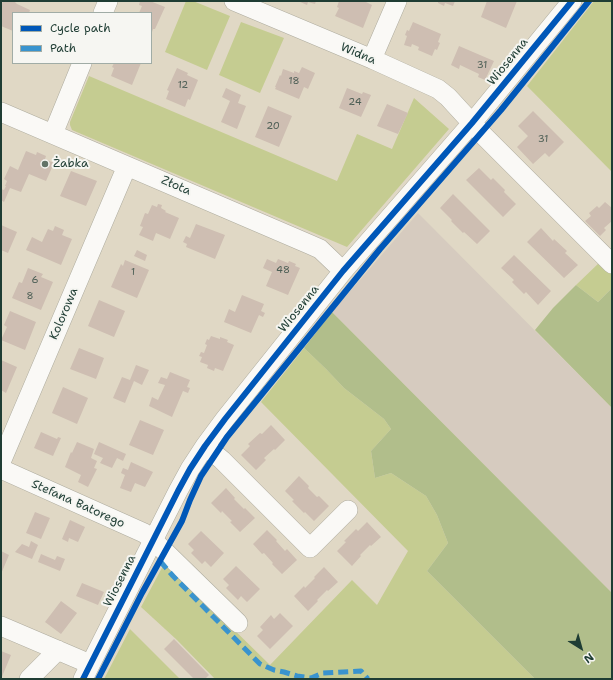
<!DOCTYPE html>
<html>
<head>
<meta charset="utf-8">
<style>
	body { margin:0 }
	#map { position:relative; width:613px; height:680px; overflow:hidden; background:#e0d8c5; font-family:"Shantell Sans",sans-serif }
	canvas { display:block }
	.frame { position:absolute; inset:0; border:2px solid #1f3d34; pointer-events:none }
	.legend { position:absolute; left:12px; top:12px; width:140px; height:52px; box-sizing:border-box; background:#f6f6f2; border:1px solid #a0aca6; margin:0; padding:5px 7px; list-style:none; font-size:12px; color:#1f3d34 }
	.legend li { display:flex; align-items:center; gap:8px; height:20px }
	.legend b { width:20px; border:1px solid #a0aca6 }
	.north { position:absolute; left:561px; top:628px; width:40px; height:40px; -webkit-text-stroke:3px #f6f6f2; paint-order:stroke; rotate:143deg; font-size:11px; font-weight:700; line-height:16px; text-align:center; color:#1f3d34 }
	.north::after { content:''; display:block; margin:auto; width:14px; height:18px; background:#1f3d34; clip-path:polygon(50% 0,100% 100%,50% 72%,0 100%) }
</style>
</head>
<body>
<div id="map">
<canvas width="613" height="680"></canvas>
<div class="frame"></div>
<ul class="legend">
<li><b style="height:5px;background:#0057b8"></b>Cycle path</li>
<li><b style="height:5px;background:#3993ce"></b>Path</li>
</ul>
<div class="north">N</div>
</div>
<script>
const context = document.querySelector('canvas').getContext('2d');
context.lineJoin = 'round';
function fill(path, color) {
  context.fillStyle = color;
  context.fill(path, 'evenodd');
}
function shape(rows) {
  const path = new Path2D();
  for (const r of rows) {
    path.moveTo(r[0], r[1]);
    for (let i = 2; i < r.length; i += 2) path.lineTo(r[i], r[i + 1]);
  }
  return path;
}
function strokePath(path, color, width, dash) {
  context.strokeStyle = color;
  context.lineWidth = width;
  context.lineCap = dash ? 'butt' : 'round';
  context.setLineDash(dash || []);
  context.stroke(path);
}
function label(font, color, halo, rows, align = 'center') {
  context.font = font + ' "Shantell Sans",sans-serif';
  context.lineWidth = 4;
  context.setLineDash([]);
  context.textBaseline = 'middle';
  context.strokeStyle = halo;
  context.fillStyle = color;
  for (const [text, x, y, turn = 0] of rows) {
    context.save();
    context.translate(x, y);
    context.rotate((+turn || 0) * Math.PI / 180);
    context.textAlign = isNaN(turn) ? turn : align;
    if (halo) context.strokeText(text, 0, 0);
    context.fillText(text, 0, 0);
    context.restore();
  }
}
fill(shape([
	[418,213,612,408,612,593,332,312]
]), '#d6cbbf');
fill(shape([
	[186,1,193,1,230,16,207,70,165,52],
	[594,1,612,1,612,172,527,86],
	[241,22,284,38,260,93,219,75],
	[89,76,337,181,357,134,392,149,414,98,449,129,347,247,72,130,70,125,70,122],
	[601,261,612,272,612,288,598,302,576,285],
	[304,348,326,369,344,388,384,419,391,429,371,451,375,478,391,473,426,496,437,515,448,543,427,571,535,679,215,679,177,640,141,607,165,562,270,665,352,580,377,605,408,551,261,402],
	[130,629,180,679,104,679]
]), '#c5cc91');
fill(shape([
	[576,285,598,302,612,288,612,408,535,330,553,308],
	[332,312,612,593,612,679,535,679,427,571,448,543,437,515,426,496,391,473,375,478,371,451,391,429,384,419,344,388,326,369,304,348]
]), '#b1be8b');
fill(shape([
	[3,1,14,1,17,4,30,10,29,13,13,13,13,31,1,26,1,6],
	[140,1,150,1,165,7,155,29,153,29,151,35,151,13,139,13,142,6,139,5],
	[298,1,316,1,315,4,308,2,307,5],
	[339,1,364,1,372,5,363,28,335,16,339,8,337,7],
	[438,1,455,1,453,6,445,3,444,6,438,3],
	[487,1,517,1,506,28,481,17],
	[413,22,441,34,438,42,440,43,437,50,435,49,432,56,418,50,419,47,412,44,411,47,404,45,407,36,405,35,407,30,409,31],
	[459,46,494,61,485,80,478,77,479,74,460,65,459,69,451,65],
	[114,63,141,63,132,85,111,76,114,68,112,67],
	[302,67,315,73,308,89,304,87,299,99,275,89,276,87,275,87,280,75,281,76,283,69,294,73,294,71,299,73],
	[177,68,188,73,187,75,198,80,190,100,188,99,185,107,166,99,169,91,167,90],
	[226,88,241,95,238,103,246,106,237,129,221,122,230,101,222,97],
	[347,88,362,94,363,92,371,95,361,117,339,108],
	[387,104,408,113,398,134,377,126],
	[268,106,292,116,279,147,255,137],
	[533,111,564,142,549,157,545,153,533,164,517,147,528,136,518,126],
	[26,151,36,155,37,152,46,156,45,159,54,163,46,181,29,174,21,192,10,188,4,202,1,200,1,189,4,190,6,186,5,186,7,181,4,179,10,166,18,170],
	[479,168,491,180,493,178,505,190,504,192,516,204,503,217,466,180],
	[71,171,97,181,86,206,60,196],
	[453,194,490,231,477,244,464,232,463,233,451,221,452,220,440,208],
	[605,202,612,208,612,221,604,228,606,230,600,236,585,221,591,216,589,213,597,206,599,208],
	[158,204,162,205,161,208,166,211,165,212,179,218,170,239,156,233,153,241,139,235,143,227,140,226,145,213,148,214,152,205,157,207],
	[196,224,225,235,215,259,186,247,187,244,183,242,186,236,190,238],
	[1,225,17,232,8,253,1,250],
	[55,226,64,230,62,235,72,239,61,265,26,250,32,237,42,242,48,229,53,231],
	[541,228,553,241,554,239,567,251,565,253,578,265,564,278,527,242],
	[137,250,147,255,145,261,134,256],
	[514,255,551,291,538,305,526,292,524,294,512,282,514,280,501,268],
	[267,259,276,263,278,259,288,263,289,261,296,264,295,266,300,268,288,295,266,286,272,272,263,268],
	[125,260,149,270,137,298,111,287,121,264,123,266],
	[28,268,43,274,41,277,53,282,41,310,12,298,19,282,22,283],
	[242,295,264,304,261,311,265,313,263,317,259,315,251,333,224,322,229,309,235,312],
	[99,300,125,311,114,337,88,326],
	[10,311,36,322,25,350,1,340,7,327,4,325],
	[211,336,220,339,220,337,228,340,227,342,234,345,223,371,215,368,214,371,207,368,208,365,200,362,202,357,199,356,201,352,204,353,207,345,205,344,207,339,209,340],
	[79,348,104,358,96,379,70,369],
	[1,360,17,367,6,393,1,390],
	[136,365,149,370,142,385,134,381,125,403,113,398,122,377,130,380],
	[170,372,190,380,187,387,190,388,188,393,183,391,172,417,149,406,152,397,158,400,165,385,158,383,161,377,167,379],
	[63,387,88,398,77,424,52,413],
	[140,420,164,430,153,455,129,445],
	[271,425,285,440,275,450,274,449,264,458,266,460,256,470,241,455,250,446,248,444,260,433,262,434],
	[41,432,57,439,58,437,61,438,53,456,34,448],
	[77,442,94,449,91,458,97,461,94,468,97,469,88,487,78,482,81,475,65,467,71,452,72,453],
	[99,442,126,454,123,461,117,458,112,468,100,463,103,458,94,454],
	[131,462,153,472,145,487,135,483,131,492,120,488,125,475,121,473,123,468,128,470],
	[299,476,309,486,308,488,317,497,319,496,329,506,314,521,305,512,304,513,292,501,294,500,285,491],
	[226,488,235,498,234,499,244,509,245,508,255,518,240,532,230,522,232,521,222,511,221,513,211,503],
	[35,512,50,518,41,539,26,533],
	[70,520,85,527,78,542,69,538,68,542,62,539],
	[367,522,381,537,371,546,370,545,360,555,361,556,352,566,337,551,346,542,344,541,356,529,358,531],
	[267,530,277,540,276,541,285,551,287,549,297,560,282,574,272,564,273,563,264,553,262,554,253,544],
	[201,531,224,553,211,567,205,561,202,564,191,553,194,550,188,544],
	[31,541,38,545,32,559,15,552,22,544,29,547],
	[1,551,9,555,1,574],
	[41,554,55,560,57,556,65,559,60,571,38,562],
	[236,566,260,589,247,602,241,596,238,600,226,588,229,585,223,579],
	[324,567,338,582,328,591,327,590,317,600,318,601,308,611,294,596,304,586,305,588,315,578,314,577],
	[82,583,104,592,98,605,76,596],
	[61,601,77,613,61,634,45,622],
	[280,613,293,626,270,649,257,636,263,630,260,627,271,615,274,619],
	[174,639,209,675,205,679,194,679,164,649],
	[1,651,11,655,1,679]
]), '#cebeb2');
const minor = shape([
	[234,1,372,59,438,89,448,97,481,133,612,264],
	[103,13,108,1],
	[372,59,397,1],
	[1,112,311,245,320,249,343,271],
	[53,134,82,63],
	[205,446,222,460,310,548,348,510],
	[1,462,127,166],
	[1,469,144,533,153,540,238,623],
	[1,626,90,664],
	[29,679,58,650],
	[83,679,178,491,190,469,205,446,225,419,343,271,472,123,572,1]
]);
strokePath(minor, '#adab9e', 20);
strokePath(minor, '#faf9f6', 19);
strokePath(shape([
	[160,561,173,576,260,664,274,670,284,672,297,676,311,678,323,673,361,671,368,679]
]), '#3993ce', 5, [10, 5]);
strokePath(shape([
	[83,679,178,491,190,469,205,446,225,419,343,271,472,123,572,1],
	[98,679,142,593,182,521,190,500,201,476,227,437,380,249,501,110,589,1]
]), '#0057b8', 6);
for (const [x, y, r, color] of [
	[45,164,4,"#637367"]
]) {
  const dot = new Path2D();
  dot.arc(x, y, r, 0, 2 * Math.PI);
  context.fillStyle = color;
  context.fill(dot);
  strokePath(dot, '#f6f6f2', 1.5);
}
label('10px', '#4b5d54', null, [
	["31",482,65],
	["18",294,81],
	["12",183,85],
	["24",355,102],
	["20",273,126],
	["31",543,139],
	["48",283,270],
	["1",133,272],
	["6",35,280],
	["8",30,296]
]);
label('12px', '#1f3d34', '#f6f6f2', [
	["Widna",358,54,23],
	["Wiosenna",508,62,-51],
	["Złota",176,186,23],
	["Wiosenna",299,309,-51],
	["Kolorowa",64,314,-67],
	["Stefana Batorego",78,504,24],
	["Wiosenna",120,581,-63]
]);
label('12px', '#1f3d34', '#f6f6f2', [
	["Żabka",53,164]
], 'left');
</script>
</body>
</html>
